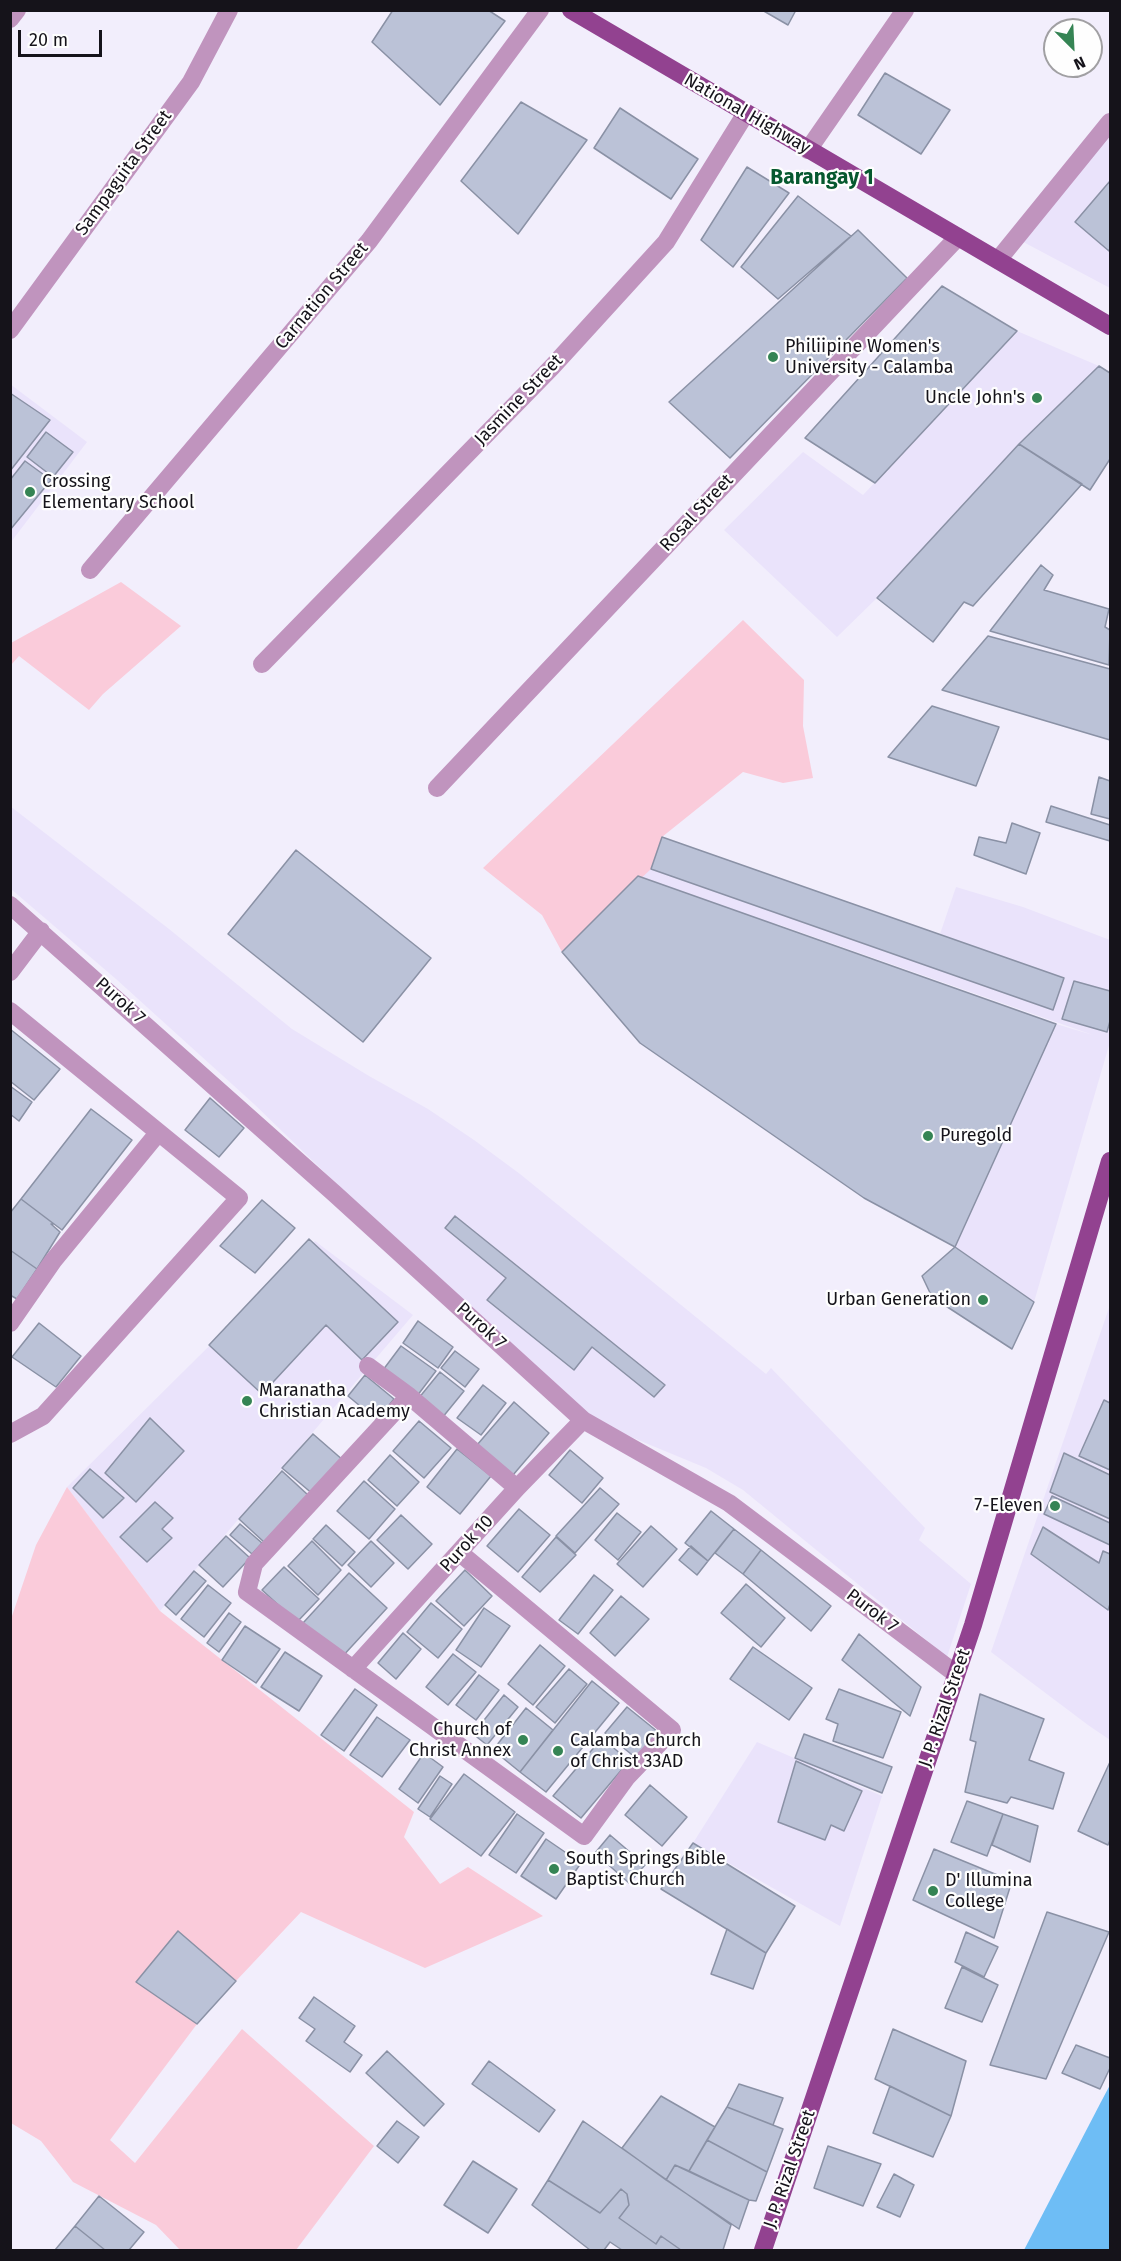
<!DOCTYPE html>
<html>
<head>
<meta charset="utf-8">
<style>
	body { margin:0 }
	#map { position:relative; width:1121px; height:2261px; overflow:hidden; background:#f2eefc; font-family:"Fira Sans",sans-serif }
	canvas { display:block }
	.frame { position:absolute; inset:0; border:12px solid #15131a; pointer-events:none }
	.north { position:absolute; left:1043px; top:18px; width:60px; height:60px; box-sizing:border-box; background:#fefefe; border:2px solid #a1a0a3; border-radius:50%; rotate:156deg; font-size:16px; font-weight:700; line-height:24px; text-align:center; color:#15131a }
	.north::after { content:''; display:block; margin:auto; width:21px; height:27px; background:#358454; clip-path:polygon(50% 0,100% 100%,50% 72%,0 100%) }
	.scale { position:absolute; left:18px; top:30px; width:84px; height:27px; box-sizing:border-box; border:3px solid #15131a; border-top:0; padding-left:8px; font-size:18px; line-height:21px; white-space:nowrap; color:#15131a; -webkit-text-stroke:4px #fefefe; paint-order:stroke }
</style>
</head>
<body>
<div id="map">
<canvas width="1121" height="2261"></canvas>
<div class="frame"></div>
<div class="north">N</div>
<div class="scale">20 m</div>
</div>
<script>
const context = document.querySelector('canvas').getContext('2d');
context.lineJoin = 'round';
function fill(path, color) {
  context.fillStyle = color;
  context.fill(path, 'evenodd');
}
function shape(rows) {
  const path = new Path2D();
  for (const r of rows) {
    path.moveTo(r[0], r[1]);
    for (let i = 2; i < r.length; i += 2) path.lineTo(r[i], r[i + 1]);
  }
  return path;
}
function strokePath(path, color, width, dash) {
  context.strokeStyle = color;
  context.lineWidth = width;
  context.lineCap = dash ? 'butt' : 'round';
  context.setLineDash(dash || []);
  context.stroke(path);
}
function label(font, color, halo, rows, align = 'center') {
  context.font = font + ' "Fira Sans",sans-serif';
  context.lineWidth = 4.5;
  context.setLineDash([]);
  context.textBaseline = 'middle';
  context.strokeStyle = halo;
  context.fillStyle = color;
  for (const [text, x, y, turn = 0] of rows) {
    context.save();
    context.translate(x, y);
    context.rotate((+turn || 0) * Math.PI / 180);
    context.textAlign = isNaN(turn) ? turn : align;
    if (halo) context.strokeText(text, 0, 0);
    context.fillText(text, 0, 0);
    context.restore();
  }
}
fill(shape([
	[1110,116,1110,288,1012,236],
	[1017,331,1099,366,1019,444,877,598,837,637,724,530,803,452,863,495],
	[10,384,87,442,11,542,10,542],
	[10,806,169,929,292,1029,369,1076,428,1109,474,1140,520,1174,766,1374,771,1368,925,1528,919,1540,971,1584,947,1657,743,1490,706,1468,573,1413,254,1104,116,979,11,889],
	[662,837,940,934,956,887,1023,907,1110,940,1110,1042,1034,1302,955,1247,864,1198,640,1043,562,952,638,876],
	[777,925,777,924,1093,1035,1056,1024],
	[315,1241,413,1315,160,1611,67,1487],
	[1110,1305,1110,1740,1088,1725,991,1652],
	[757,1742,882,1796,840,1926,693,1843]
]), '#eae3fb');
fill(shape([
	[121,582,181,626,103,694,89,710,19,656,11,665,11,643],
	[743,620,804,680,803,726,813,778,783,783,743,772,662,837,651,869,562,952,542,915,483,868],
	[67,1487,160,1611,414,1812,404,1837,440,1884,468,1867,543,1916,425,1968,301,1912,236,1981,170,1999,145,1971,137,1981,197,2024,110,2140,135,2163,242,2029,374,2146,296,2250,180,2250,156,2225,73,2182,41,2141,11,2123,11,1619,36,1545]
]), '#facbda');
fill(shape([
	[1110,2085,1110,2250,1024,2250,1102,2100]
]), '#6ebdf5');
const building = shape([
	[393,10,488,10,505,21,440,105,372,42,393,10],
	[762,10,796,10,788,25,762,10],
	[885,73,950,110,921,154,858,115,885,73],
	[521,102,587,140,518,234,461,181,521,102],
	[620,108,698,159,671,199,594,148,620,108],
	[747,167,789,193,733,267,701,240,747,167],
	[1110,181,1110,248,1109,251,1075,222,1110,181],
	[798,196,851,236,778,299,741,267,798,196],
	[858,230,907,278,730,458,669,402,858,230],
	[942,286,1017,331,875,483,805,438,942,286],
	[1099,366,1110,373,1110,459,1090,490,1019,444,1099,366],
	[10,393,50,420,10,471,10,393],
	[46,432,73,452,53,477,27,457,46,432],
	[1019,444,1082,484,973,606,964,602,933,642,877,598,1019,444],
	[25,461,51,480,10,530,10,480,25,461],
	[1041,565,1053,575,1044,590,1109,609,1105,627,1110,630,1109,665,990,631,1041,565],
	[988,636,1110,669,1110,740,942,690,988,636],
	[932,706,999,727,976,786,888,757,932,706],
	[1099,777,1110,781,1110,819,1091,814,1099,777],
	[1051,806,1110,825,1110,841,1046,822,1051,806],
	[1012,823,1040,833,1026,874,974,855,979,837,1006,843,1012,823],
	[662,837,1064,978,1053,1010,651,869,662,837],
	[296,850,431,958,363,1042,228,934,296,850],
	[638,876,1056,1024,955,1247,864,1198,640,1043,562,952,638,876],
	[1074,981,1110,991,1110,1021,1107,1032,1062,1019,1074,981],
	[10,1029,60,1069,34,1100,10,1081,10,1029],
	[10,1086,32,1102,19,1121,10,1114,10,1086],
	[210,1098,244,1128,219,1157,185,1130,210,1098],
	[91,1109,132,1140,62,1230,21,1199,91,1109],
	[21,1199,54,1224,51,1224,60,1232,37,1269,10,1250,10,1213,21,1199],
	[262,1200,295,1228,255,1273,220,1246,262,1200],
	[455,1216,665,1385,654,1397,592,1347,574,1370,487,1300,506,1278,445,1228,455,1216],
	[309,1239,398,1322,362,1360,326,1325,262,1394,209,1345,309,1239],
	[955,1247,1034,1302,1012,1349,932,1297,922,1276,955,1247],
	[10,1250,37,1269,17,1299,10,1295,10,1250],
	[418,1321,453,1347,438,1368,403,1343,418,1321],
	[39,1323,81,1356,56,1387,12,1357,39,1323],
	[401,1346,436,1371,417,1396,383,1370,401,1346],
	[455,1351,479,1369,465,1387,441,1368,455,1351],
	[440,1372,464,1391,442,1418,418,1399,440,1372],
	[365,1375,394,1399,377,1420,348,1396,365,1375],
	[483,1385,506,1403,481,1435,457,1418,483,1385],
	[1104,1400,1110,1403,1110,1470,1079,1456,1104,1400],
	[514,1402,549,1433,513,1475,477,1445,514,1402],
	[150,1418,184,1451,136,1502,105,1473,150,1418],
	[419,1421,451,1448,424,1478,393,1451,419,1421],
	[313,1434,344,1461,314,1495,282,1468,313,1434],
	[457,1449,491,1476,460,1514,427,1487,457,1449],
	[570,1450,603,1478,582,1503,549,1475,570,1450],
	[1064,1453,1110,1475,1110,1519,1050,1492,1064,1453],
	[390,1455,419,1482,397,1506,368,1480,390,1455],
	[90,1469,124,1498,103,1518,73,1488,90,1469],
	[282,1471,308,1495,265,1543,239,1519,282,1471],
	[364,1481,395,1509,369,1539,337,1511,364,1481],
	[600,1488,619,1504,575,1553,556,1536,600,1488],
	[1052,1496,1110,1523,1110,1545,1044,1514,1052,1496],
	[155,1502,173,1518,162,1529,172,1538,147,1562,120,1537,155,1502],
	[519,1509,550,1535,518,1572,487,1546,519,1509],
	[711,1511,734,1529,708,1561,685,1543,711,1511],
	[617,1513,641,1532,618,1560,595,1540,617,1513],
	[401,1515,432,1544,408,1569,377,1540,401,1515],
	[240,1524,262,1543,252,1554,230,1535,240,1524],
	[326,1525,355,1552,342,1566,313,1539,326,1525],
	[651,1526,677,1549,643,1587,617,1564,651,1526],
	[1043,1527,1099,1563,1103,1551,1110,1554,1110,1604,1108,1610,1031,1554,1043,1527],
	[734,1529,761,1550,743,1574,715,1553,734,1529],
	[226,1536,250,1558,223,1587,199,1565,226,1536],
	[556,1537,576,1555,540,1592,522,1577,556,1537],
	[312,1541,341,1570,318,1595,288,1566,312,1541],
	[371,1541,394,1563,371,1587,348,1565,371,1541],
	[691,1546,708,1561,697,1575,679,1560,691,1546],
	[761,1550,831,1606,811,1631,743,1574,761,1550],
	[284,1567,319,1599,297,1622,262,1590,284,1567],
	[465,1570,492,1596,464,1626,436,1601,465,1570],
	[194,1571,206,1581,176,1615,165,1605,194,1571],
	[349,1573,387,1608,341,1658,303,1623,349,1573],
	[594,1575,613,1590,578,1634,559,1620,594,1575],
	[746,1584,785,1618,761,1647,721,1613,746,1584],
	[208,1585,231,1603,204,1637,181,1619,208,1585],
	[621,1596,649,1619,615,1656,590,1633,621,1596],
	[431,1603,462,1629,438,1658,407,1632,431,1603],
	[484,1608,510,1626,481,1667,456,1650,484,1608],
	[229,1613,241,1622,219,1652,207,1643,229,1613],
	[245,1626,280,1649,256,1683,222,1660,245,1626],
	[403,1633,421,1649,396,1679,378,1663,403,1633],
	[859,1634,921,1687,910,1716,842,1660,859,1634],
	[540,1645,565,1666,533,1705,508,1684,540,1645],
	[753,1647,812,1688,789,1720,730,1679,753,1647],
	[285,1652,322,1676,299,1711,261,1687,285,1652],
	[453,1654,476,1672,448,1705,426,1687,453,1654],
	[569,1669,587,1684,555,1723,536,1707,569,1669],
	[479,1675,499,1690,476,1720,456,1705,479,1675],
	[592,1681,619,1703,546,1792,520,1772,592,1681],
	[355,1689,377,1705,344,1751,321,1735,355,1689],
	[839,1689,901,1712,883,1758,833,1741,838,1724,826,1719,839,1689],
	[980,1694,1044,1719,1029,1760,1064,1773,1053,1809,1011,1797,1007,1803,965,1792,976,1742,970,1740,980,1694],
	[504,1695,518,1707,487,1745,473,1734,504,1695],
	[627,1707,658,1732,636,1758,605,1733,627,1707],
	[526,1708,553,1730,520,1772,493,1750,526,1708],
	[377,1717,410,1740,382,1777,350,1755,377,1717],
	[804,1734,892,1767,882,1793,795,1758,804,1734],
	[602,1738,629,1761,581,1818,553,1796,602,1738],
	[424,1753,443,1767,418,1803,399,1789,424,1753],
	[796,1761,862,1791,844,1831,831,1825,825,1840,778,1822,796,1761],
	[1110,1762,1110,1840,1108,1845,1078,1831,1110,1762],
	[464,1774,515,1812,481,1856,430,1819,464,1774],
	[440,1776,452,1784,430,1817,418,1809,440,1776],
	[650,1785,687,1817,662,1846,625,1815,650,1785],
	[967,1801,1003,1814,987,1856,951,1842,967,1801],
	[517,1814,544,1833,516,1873,489,1855,517,1814],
	[1003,1814,1038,1826,1030,1862,992,1845,1003,1814],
	[610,1835,645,1865,629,1883,595,1853,610,1835],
	[546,1839,581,1863,556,1899,521,1876,546,1839],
	[693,1843,795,1906,766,1953,661,1889,693,1843],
	[934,1849,1012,1881,994,1938,913,1900,934,1849],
	[1047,1912,1109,1932,1046,2079,990,2065,1047,1912],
	[727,1929,766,1953,753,1989,711,1974,727,1929],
	[178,1931,236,1981,197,2024,136,1982,178,1931],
	[966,1932,998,1947,984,1977,955,1962,966,1932],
	[962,1967,998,1985,982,2022,945,2008,962,1967],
	[314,1997,355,2026,344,2042,362,2055,350,2072,306,2041,315,2029,299,2018,314,1997],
	[893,2029,966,2061,951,2116,875,2079,893,2029],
	[1076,2045,1110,2058,1110,2068,1100,2089,1062,2073,1076,2045],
	[387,2051,444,2104,424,2126,366,2073,387,2051],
	[489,2061,555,2110,539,2132,472,2084,489,2061],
	[739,2084,783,2098,773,2125,727,2107,739,2084],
	[890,2086,951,2116,933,2157,873,2133,890,2086],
	[661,2096,715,2127,689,2171,675,2165,666,2180,622,2148,661,2096],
	[727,2107,783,2129,767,2172,707,2140,727,2107],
	[397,2121,419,2137,398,2163,377,2146,397,2121],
	[583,2121,731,2225,723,2250,681,2250,661,2236,656,2244,619,2218,629,2205,627,2194,621,2189,600,2213,548,2180,583,2121],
	[707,2140,767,2172,756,2201,749,2200,689,2171,707,2140],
	[828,2146,881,2164,863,2206,814,2188,828,2146],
	[473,2161,517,2189,488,2233,444,2205,473,2161],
	[675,2165,749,2200,739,2229,666,2180,675,2165],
	[894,2174,914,2185,900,2217,877,2207,894,2174],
	[548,2180,600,2213,621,2189,627,2194,629,2205,619,2218,656,2244,661,2236,681,2250,622,2250,610,2242,604,2250,590,2250,532,2205,548,2180],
	[99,2196,144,2232,129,2250,105,2250,75,2226,99,2196],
	[75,2226,105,2250,55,2250,75,2226]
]);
fill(building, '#bbc2d7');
strokePath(building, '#8a91a5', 1.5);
strokePath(shape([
	[10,19,17,10],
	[808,150,905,10],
	[998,260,1110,122],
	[10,330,191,82,229,10],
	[90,570,369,241,540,10],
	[262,664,552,367,666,242,746,113],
	[437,788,958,237],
	[10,905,335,1194,583,1420,729,1503,956,1674],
	[10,972,41,931],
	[10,1011,239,1198,43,1416,10,1434],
	[10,1323,53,1261,158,1133],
	[368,1366,409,1396,517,1488],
	[409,1396,254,1564,247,1592,584,1836,627,1777,672,1730,460,1553],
	[353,1669,517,1488,583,1420]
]), '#c094be', 18);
strokePath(shape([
	[571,10,1110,326],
	[763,2250,973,1625,1110,1161]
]), '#924290', 18);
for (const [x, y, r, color] of [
	[773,357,6,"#358454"],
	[1037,398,6,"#358454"],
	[30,492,6,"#358454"],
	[928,1136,6,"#358454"],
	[983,1300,6,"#358454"],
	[247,1401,6,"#358454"],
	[1055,1506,6,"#358454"],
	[523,1740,6,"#358454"],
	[558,1751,6,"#358454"],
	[554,1869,6,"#358454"],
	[933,1891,6,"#358454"]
]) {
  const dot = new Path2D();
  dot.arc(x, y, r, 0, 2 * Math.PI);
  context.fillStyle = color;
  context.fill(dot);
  strokePath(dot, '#fefefe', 2);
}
label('18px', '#15131a', '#fefefe', [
	["National Highway",747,114,30],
	["Sampaguita Street",124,173,-54],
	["Carnation Street",322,296,-50],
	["Jasmine Street",519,400,-46],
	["Rosal Street",697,513,-47],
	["Purok 7",120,1001,42],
	["Purok 7",481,1326,42],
	["Purok 10",467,1544,-48],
	["Purok 7",872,1611,37],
	["J. P. Rizal Street",945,1708,-71],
	["J. P. Rizal Street",790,2169,-71]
]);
label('18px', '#15131a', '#fefefe', [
	["Philiipine Women's",785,347],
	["University - Calamba",785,368],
	["Uncle John's",1025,398,"right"],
	["Crossing",42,482],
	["Elementary School",42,503],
	["Puregold",940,1136],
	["Urban Generation",971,1300,"right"],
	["Maranatha",259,1391],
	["Christian Academy",259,1412],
	["7-Eleven",1043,1506,"right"],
	["Church of",511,1730,"right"],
	["Christ Annex",511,1751,"right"],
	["Calamba Church",570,1741],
	["of Christ 33AD",570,1762],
	["South Springs Bible",566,1859],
	["Baptist Church",566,1880],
	["D' Illumina",945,1881],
	["College",945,1902]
], 'left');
label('bold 21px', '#06592f', '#fefefe', [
	["Barangay 1",822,178]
]);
</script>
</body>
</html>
